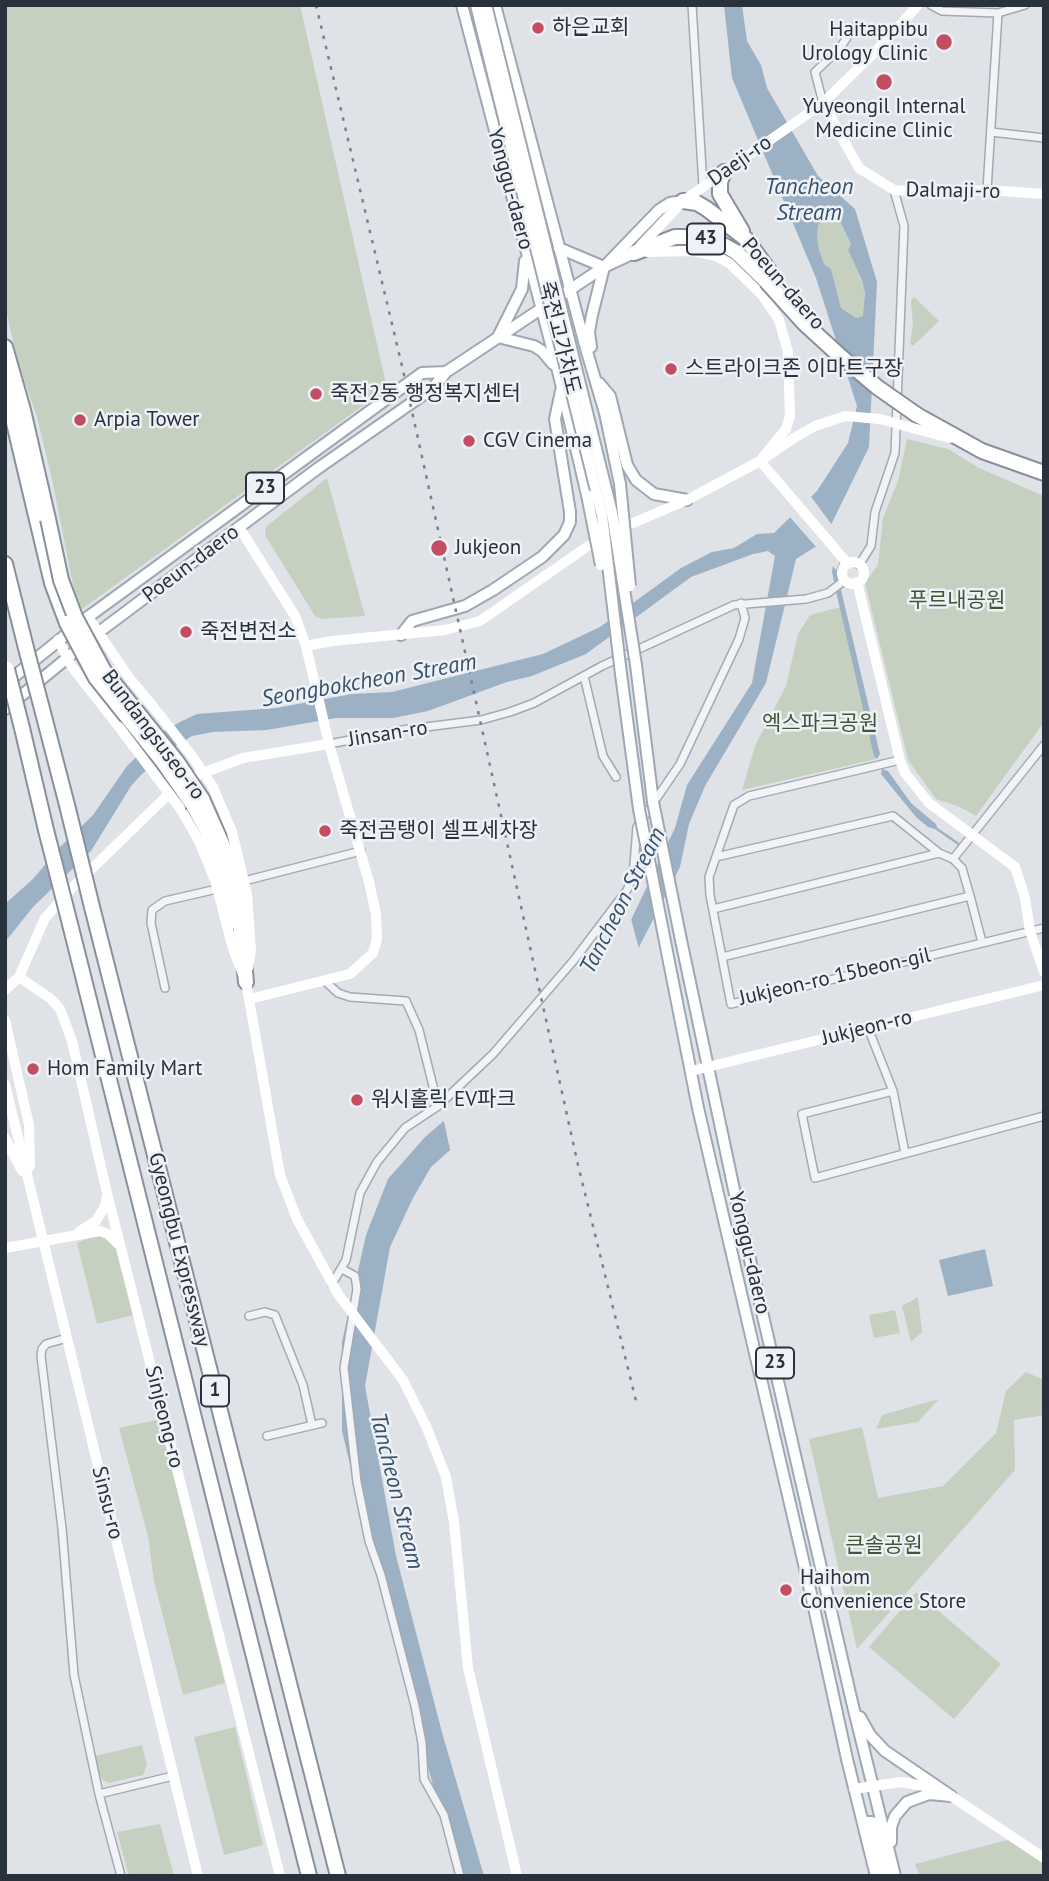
<!DOCTYPE html>
<html>
<head>
<meta charset="utf-8">
<style>
	body { margin:0 }
	#map { position:relative; width:1049px; height:1881px; overflow:hidden; background:#dfe2e7; font-family:"PT Sans",sans-serif }
	canvas { display:block }
	.frame { position:absolute; inset:0; border:7px solid #29313d; pointer-events:none }
</style>
</head>
<body>
<div id="map">
<canvas width="1049" height="1881"></canvas>
<div class="frame"></div>
</div>
<script>
const context = document.querySelector('canvas').getContext('2d');
context.lineJoin = 'round';
function fill(path, color) {
  context.fillStyle = color;
  context.fill(path, 'evenodd');
}
function shape(rows) {
  const path = new Path2D();
  for (const r of rows) {
    if (r.length === 3) {
      path.moveTo(r[0] + r[2], r[1]);
      path.arc(r[0], r[1], r[2], 0, 2 * Math.PI);
      continue;
    }
    path.moveTo(r[0], r[1]);
    for (let i = 2; i < r.length; i += 2) path.lineTo(r[i], r[i + 1]);
  }
  return path;
}
function strokePath(path, color, width, dash) {
  context.strokeStyle = color;
  context.lineWidth = width;
  context.lineCap = dash ? 'butt' : 'round';
  context.setLineDash(dash || []);
  context.stroke(path);
}
function label(font, color, halo, rows, align = 'center') {
  context.font = font + ' "PT Sans","Noto Sans KR",sans-serif';
  context.lineWidth = 5;
  context.setLineDash([]);
  context.textBaseline = 'middle';
  context.strokeStyle = halo;
  context.fillStyle = color;
  for (const [text, x, y, turn = 0] of rows) {
    context.save();
    context.translate(x, y);
    context.rotate((+turn || 0) * Math.PI / 180);
    context.textAlign = isNaN(turn) ? turn : align;
    if (halo) context.strokeText(text, 0, 0);
    context.fillText(text, 0, 0);
    context.restore();
  }
}
fill(shape([
	[5,5,300,5,387,388,82,609,74,590,52,479,37,417,17,359,5,305],
	[832,216,839,219,851,244,848,250,862,280,865,293,864,316,856,318,841,308,831,269,824,264,819,250,817,237,818,225,825,217],
	[914,297,939,321,913,346,910,343,913,326,911,300],
	[907,439,948,449,979,468,1044,496,1044,722,976,816,960,807,936,799,908,760,865,583,878,565,883,518,898,481],
	[327,478,365,616,323,619,315,616,265,535,266,527],
	[841,607,876,759,742,790,755,746,786,686,798,634,810,615],
	[98,1234,104,1234,118,1249,134,1315,97,1324,77,1243],
	[918,1297,922,1332,911,1342,902,1306],
	[895,1310,900,1333,874,1338,869,1315],
	[1026,1372,1044,1380,1044,1415,1014,1420,1015,1470,857,1649,809,1439,862,1427,878,1498,943,1486,996,1433,1006,1391],
	[939,1399,918,1422,876,1429,882,1415],
	[160,1419,225,1683,183,1695,154,1581,148,1536,119,1428],
	[916,1592,1001,1664,954,1719,869,1647],
	[235,1727,263,1845,224,1855,194,1737],
	[142,1745,147,1765,143,1775,109,1783,103,1780,99,1774,95,1756],
	[160,1824,174,1876,129,1876,117,1832],
	[1015,1838,1044,1858,1044,1874,920,1876,915,1864]
]), '#c5d0c1');
fill(shape([
	[724,5,742,5,747,41,761,65,767,88,818,176,855,209,877,282,869,447,829,529,845,552,837,573,880,754,877,759,874,756,838,600,832,572,834,557,815,547,796,559,766,683,705,786,689,824,680,867,619,986,495,1110,431,1167,413,1198,390,1247,365,1386,396,1556,443,1736,484,1876,461,1876,434,1789,378,1582,342,1431,342,1342,366,1235,388,1179,425,1137,598,989,675,828,687,785,752,683,775,556,768,551,753,554,691,577,586,654,532,676,507,682,428,711,393,718,336,718,267,730,213,732,192,736,174,747,141,775,131,786,91,851,33,907,5,942,5,904,33,879,59,848,93,815,127,766,161,733,180,722,197,714,276,708,352,694,392,692,543,654,600,627,681,568,712,552,734,548,757,534,774,533,817,491,848,443,857,406,816,278,732,78],
	[832,216,839,219,851,244,848,250,862,280,865,293,863,316,856,318,841,308,831,269,824,264,819,250,817,237,818,225,825,217],
	[882,769,888,771,911,803,936,824,938,830,928,827,916,817,881,774],
	[985,1249,993,1286,948,1296,939,1260]
]), '#9cb1c4');
fill(shape([
	[809,494,838,533,846,548,836,570,830,563,830,559,823,555,789,516],
	[629,911,640,953,622,988,498,1112,451,1154,443,1117,595,987]
]), '#dfe2e7');
strokePath(shape([
	[937,829,963,847]
]), '#9cb1c4', 2.5);
const street = shape([
	[692,5,703,186],
	[931,5,942,11,998,13,1025,5],
	[823,103,815,72,840,48,854,27],
	[991,132,1044,138],
	[987,190,998,13],
	[859,565,871,546,875,512,895,453,904,226,894,190],
	[584,676,603,756,616,777],
	[329,744,402,730,481,720,510,712,534,703,602,666,734,605,806,599,828,593,845,580],
	[900,760,749,796,734,805,709,877,710,895,731,1004,1044,928],
	[716,857,893,816,939,853],
	[244,881,361,851],
	[970,896,982,942],
	[713,909,939,853,953,859,1044,745],
	[722,957,970,896,962,868,953,859],
	[326,982,338,993,350,997,406,1001,419,1030,438,1106],
	[165,988,151,923,152,910,165,901,217,889],
	[868,1028,893,1091,905,1153],
	[893,1091,802,1114,815,1178,1044,1116],
	[342,1269,355,1276,357,1289,344,1368,357,1482,369,1541,381,1575,415,1706,422,1743,424,1779,444,1815,460,1876],
	[332,1284,346,1260,360,1193,377,1162,405,1128,438,1106,493,1054,574,960,627,890,633,877,637,827,680,764,739,639,745,618,741,603],
	[249,1316,265,1312,275,1315,303,1385,312,1425],
	[67,1338,46,1344,42,1349,41,1356,62,1528,74,1675,99,1794,173,1776],
	[267,1436,322,1423],
	[99,1794,121,1876]
]);
const primary = shape([
	[462,5,558,371,587,495],
	[495,5,585,345,605,413,620,484],
	[559,248,604,267],
	[525,261,522,289,498,337,534,346,542,351,553,364],
	[591,347,589,332,592,315,604,267,659,210,670,203,683,201],
	[599,383,610,396,627,465,636,480,654,494,687,500],
	[401,635,412,621,465,606,493,590,542,557,564,535,570,522,570,512,555,419,561,391],
	[636,665,653,802],
	[621,674,639,809],
	[6,683,88,617,422,373,446,372],
	[5,709,99,632,317,469,433,388,446,372,604,267,634,253],
	[681,940,736,1199,852,1702,895,1876],
	[669,962,698,1108,811,1594,847,1759,876,1876],
	[860,1717,870,1735,885,1751,951,1796],
	[864,1826,867,1822,872,1822,885,1872,891,1876],
	[891,1842,891,1827,895,1816,907,1802,929,1794,951,1796]
]);
const highway = shape([
	[724,172,720,182,720,194,742,231],
	[683,201,697,203,707,209,746,239,773,276],
	[634,253,675,237,698,237,718,242,736,252,766,281],
	[5,347,23,410,48,519],
	[5,385,52,583,67,623],
	[917,415,982,451,1044,473],
	[5,564,27,652],
	[41,705,67,805],
	[22,728,46,830],
	[202,799,227,855,238,902,246,982],
	[193,805,207,831,219,864,232,922],
	[92,907,338,1876],
	[70,924,309,1876]
]);
strokePath(street, '#a5a9b1', 10);
strokePath(primary, '#9fa7b2', 14);
strokePath(highway, '#87909c', 18);
strokePath(street, '#f1f3f6', 7);
strokePath(shape([
	[823,103,859,168,894,190,938,193,987,190,1044,194],
	[636,251,683,201,823,103,882,45,918,5],
	[647,252,693,251,716,256,729,263,762,295,779,320,788,352,790,416,786,429,760,461],
	[916,429,950,438],
	[760,461,848,564],
	[633,523,687,500,760,461,794,438],
	[239,527,295,616,306,646,329,744,369,882,376,914,377,939,373,953,350,974,250,999],
	[853,573,11],
	[857,582,900,760,905,773,929,803,1015,867,1025,898,1030,931,1044,972],
	[88,617,130,679,151,704],
	[58,640,72,667,119,727],
	[306,646,332,641,445,630,480,621,588,546],
	[213,787,232,832,247,894,251,950,248,968],
	[180,808,199,841,215,880,233,949,246,982,280,1175,297,1219,338,1294],
	[19,977,51,999,60,1009,72,1041,107,1193,280,1876],
	[5,990,19,977,45,918,72,888,176,787,195,776,243,758,329,744],
	[5,1020,29,1125,30,1166],
	[691,1071,1044,985],
	[5,1084,198,1876],
	[5,1138,22,1171],
	[80,1231,96,1221,105,1206,107,1196],
	[5,1248,100,1231,108,1234,118,1244],
	[403,1380,426,1426,446,1477,454,1522,468,1668,517,1876],
	[854,1789,901,1782,930,1787,951,1796,1044,1858]
]), '#fff', 10);
strokePath(primary, '#fff', 10);
strokePath(highway, '#fff', 14);
strokePath(shape([
	[316,5,402,366,578,1165,637,1405]
]), '#79828f', 2.5, [3.5, 7]);
const primaryBridge = shape([
	[476,5,602,515,621,674],
	[486,5,612,513,636,665],
	[620,484,630,586],
	[587,495,601,565],
	[653,802,681,940],
	[639,809,669,962]
]);
const highwayBridge = shape([
	[766,281,804,323,839,355,877,387,917,415],
	[48,519,61,580,75,617,104,671,177,762,202,799],
	[67,623,96,678,163,762,193,805],
	[27,652,41,705],
	[7,669,22,728],
	[67,805,92,907],
	[46,830,70,924]
]);
strokePath(primaryBridge, '#9fa7b2', 14, []);
strokePath(highwayBridge, '#87909c', 18, []);
strokePath(shape([
	[794,438,815,426,845,416,880,419,916,429],
	[151,704,192,756,213,787],
	[119,727,180,808],
	[338,1294,403,1380]
]), '#fff', 10);
strokePath(primaryBridge, '#fff', 10);
strokePath(highwayBridge, '#fff', 14);
for (const [x, y, r, color] of [
	[538,28,7,"#c34d63"],
	[944,42,9,"#c34d63"],
	[884,82,9,"#c34d63"],
	[671,369,7,"#c34d63"],
	[316,394,7,"#c34d63"],
	[80,420,7,"#c34d63"],
	[469,441,7,"#c34d63"],
	[439,548,9,"#c34d63"],
	[186,632,7,"#c34d63"],
	[325,831,7,"#c34d63"],
	[33,1069,7,"#c34d63"],
	[357,1100,7,"#c34d63"],
	[786,1590,7,"#c34d63"]
]) {
  const dot = new Path2D();
  dot.arc(x, y, r, 0, 2 * Math.PI);
  context.fillStyle = color;
  context.fill(dot);
  strokePath(dot, '#eef1f5', 2.5);
}
for (const [x, y, w] of [
	[706,239,38],
	[265,488,38],
	[775,1363,38],
	[215,1391,28]
]) {
  const box = new Path2D();
  box.roundRect(x - w / 2, y - 15.5, w, 31, 5);
  context.fillStyle = '#eef1f5';
  context.fill(box);
  strokePath(box, '#29313d', 2);
}
label('bold 19px', '#29313d', null, [
	["43",706,239],
	["23",265,488],
	["23",775,1363],
	["1",215,1391]
]);
label('21px', '#29313d', '#eef1f5', [
	["하은교회",552,28],
	["Haitappibu",928,30,"right"],
	["Urology Clinic",928,54,"right"],
	["Yuyeongil Internal",884,107,"center"],
	["Medicine Clinic",884,131,"center"],
	["스트라이크존 이마트구장",685,369],
	["죽전2동 행정복지센터",330,394],
	["Arpia Tower",94,420],
	["CGV Cinema",483,441],
	["Jukjeon",455,548],
	["죽전변전소",200,632],
	["죽전곰탱이 셀프세차장",339,831],
	["Hom Family Mart",47,1069],
	["워시홀릭 EV파크",371,1100],
	["Haihom",800,1578],
	["Convenience Store",800,1602]
], 'left');
label('21px', '#29313d', '#eef1f5', [
	["Daeji-ro",740,161,-35],
	["Yonggu-daero",510,189,75],
	["Dalmaji-ro",953,191,1],
	["Poeun-daero",783,284,49],
	["죽전고가차도",559,338,76],
	["Poeun-daero",191,564,-37],
	["Jinsan-ro",388,734,-9],
	["Bundangsuseo-ro",153,735,53],
	["Jukjeon-ro 15beon-gil",835,977,-13],
	["Jukjeon-ro",867,1028,-14],
	["Gyeongbu Expressway",179,1250,76],
	["Yonggu-daero",749,1253,77],
	["Sinjeong-ro",164,1417,76],
	["Sinsu-ro",107,1503,76]
]);
label('21px', '#3f5737', '#eef1f5', [
	["푸르내공원",957,601],
	["엑스파크공원",820,724],
	["큰솔공원",884,1546]
]);
label('italic 23px', '#37516d', '#eef1f5', [
	["Tancheon",809,187],
	["Stream",809,213],
	["Seongbokcheon Stream",369,681,-10],
	["Tancheon Stream",623,901,-63],
	["Tancheon Stream",396,1491,76]
]);
</script>
</body>
</html>
